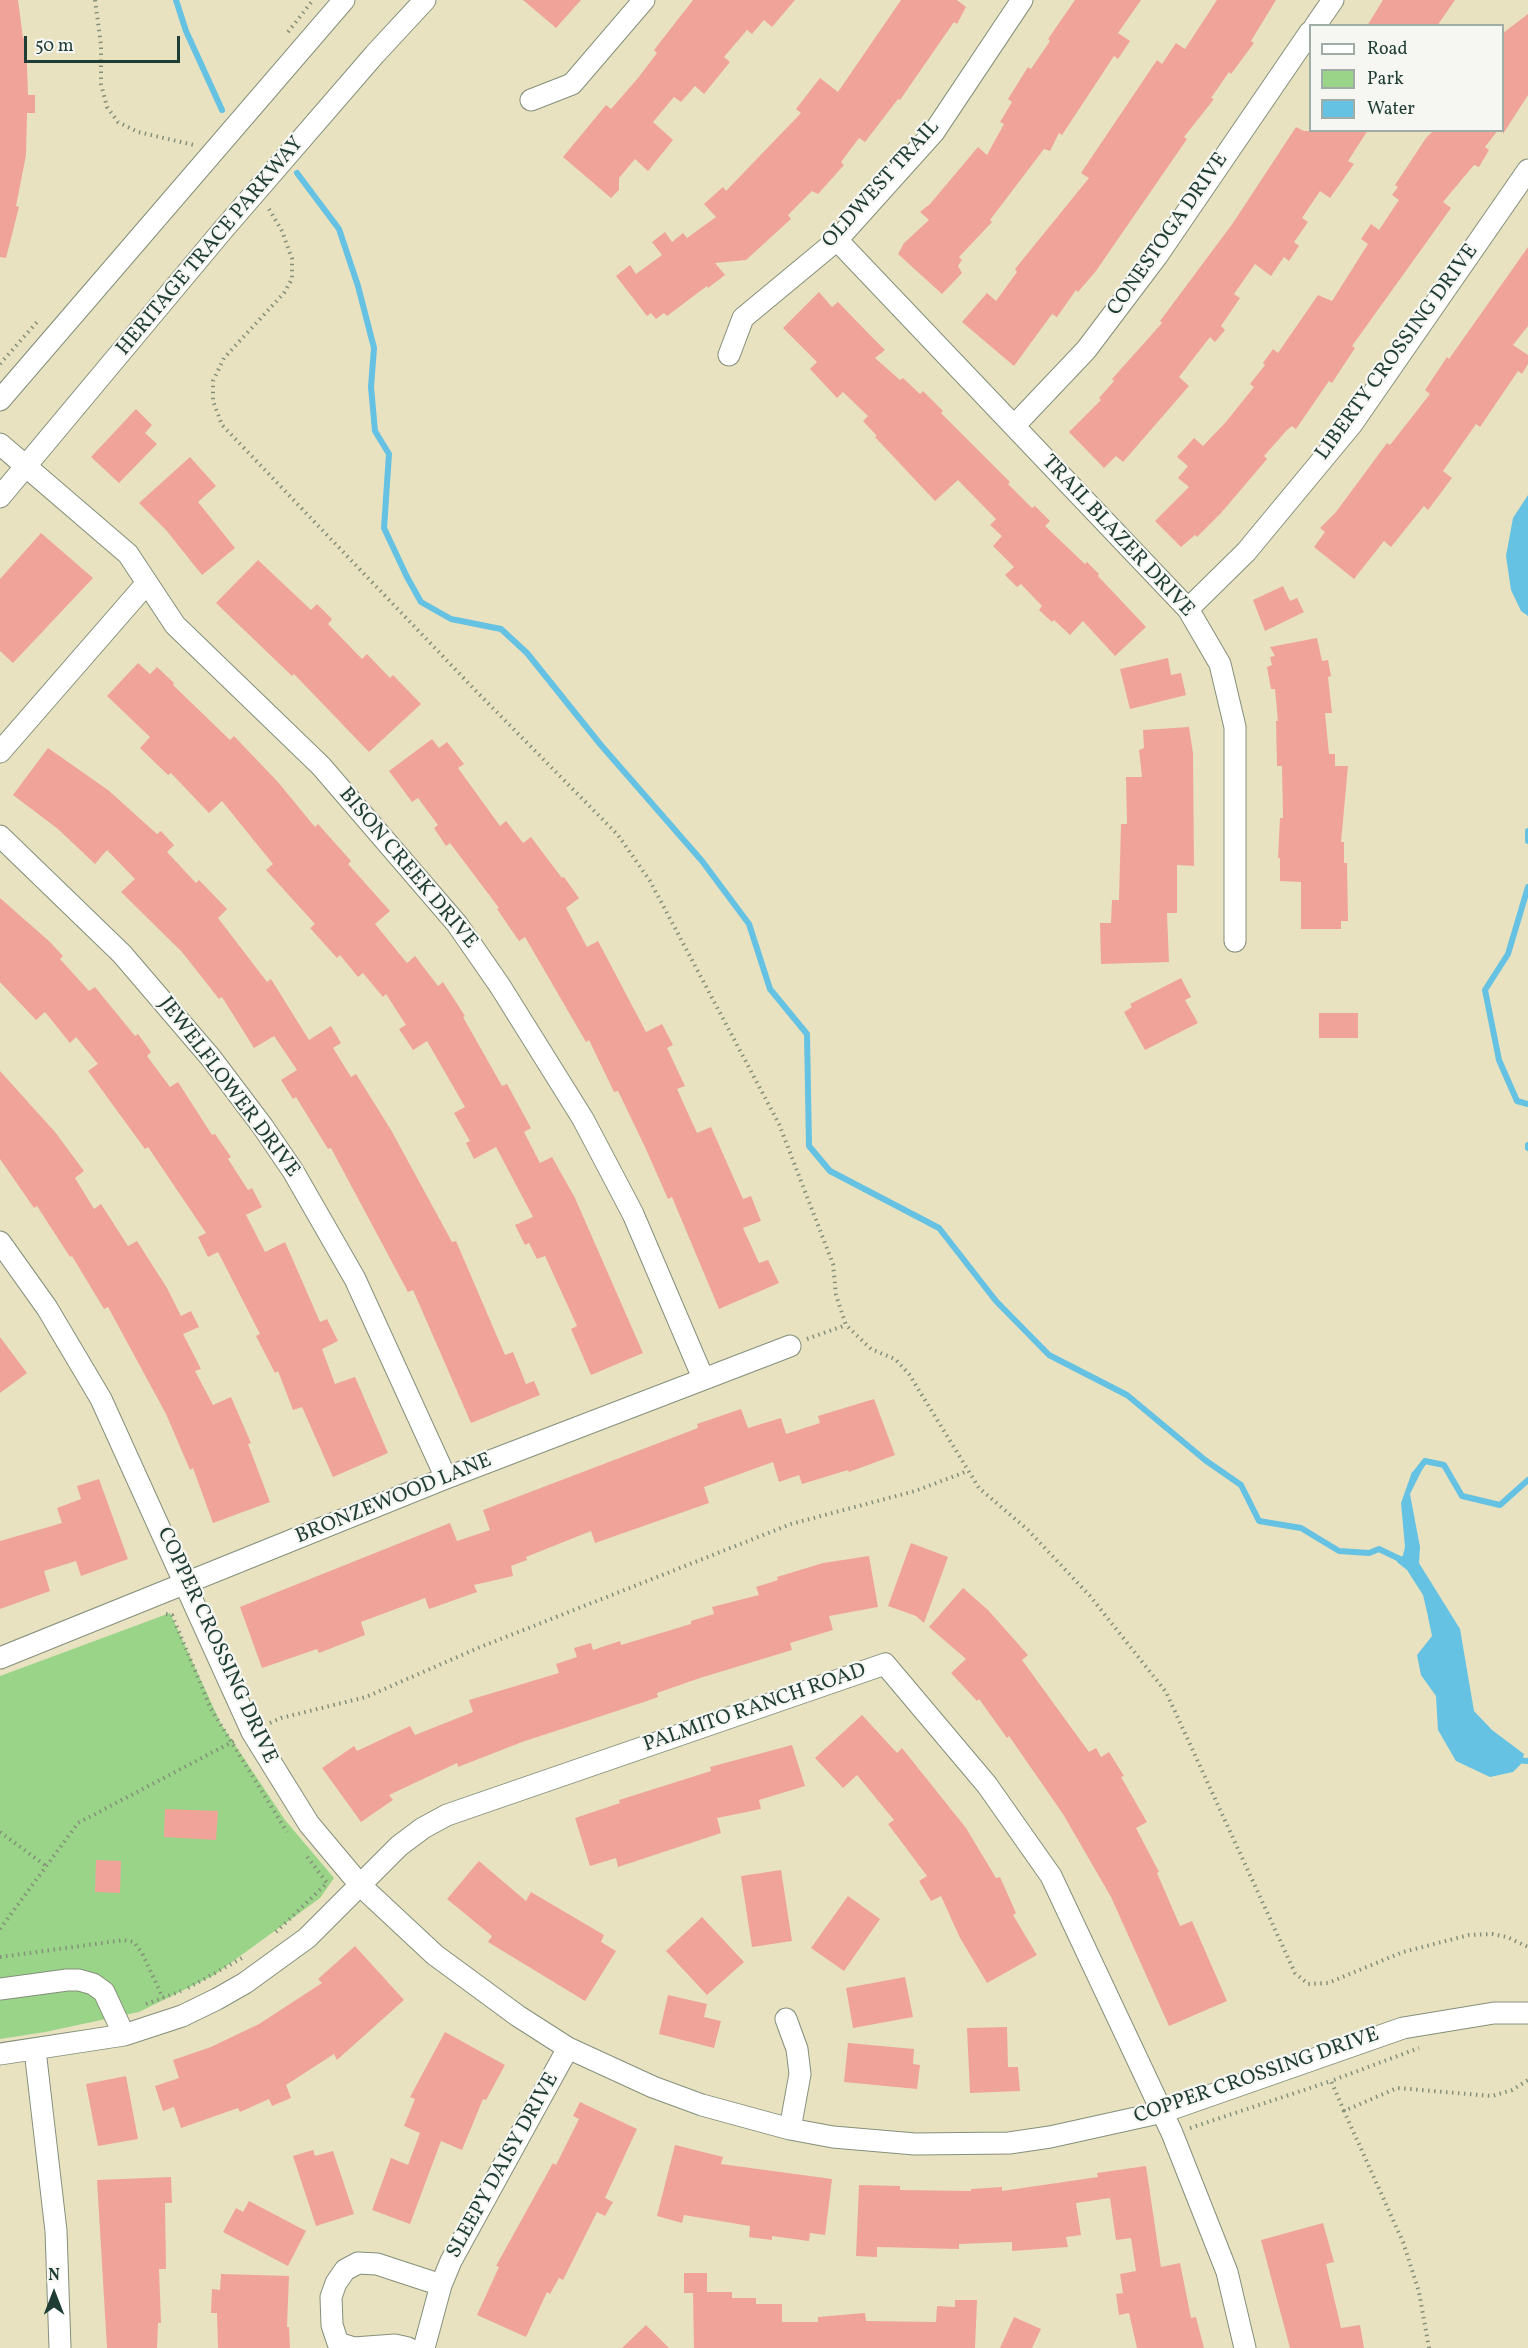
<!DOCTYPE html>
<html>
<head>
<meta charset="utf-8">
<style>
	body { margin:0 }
	#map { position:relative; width:1528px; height:2348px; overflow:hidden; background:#e8e2c1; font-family:Vollkorn,serif }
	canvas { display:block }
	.legend { position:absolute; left:1309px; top:24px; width:195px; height:108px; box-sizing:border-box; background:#f6f6f2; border:2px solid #a0aca6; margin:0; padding:8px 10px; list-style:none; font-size:18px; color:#1f3d34 }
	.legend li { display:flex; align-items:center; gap:12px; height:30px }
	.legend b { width:30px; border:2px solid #a0aca6 }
	.north { position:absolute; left:24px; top:2264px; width:60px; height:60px; -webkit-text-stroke:4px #f6f6f2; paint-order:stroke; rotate:0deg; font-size:16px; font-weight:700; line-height:24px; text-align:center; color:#1f3d34 }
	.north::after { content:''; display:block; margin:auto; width:21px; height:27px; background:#1f3d34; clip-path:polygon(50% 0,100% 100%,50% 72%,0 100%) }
	.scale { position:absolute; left:24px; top:36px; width:156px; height:27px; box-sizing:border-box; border:3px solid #1f3d34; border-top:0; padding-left:8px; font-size:18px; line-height:21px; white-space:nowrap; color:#1f3d34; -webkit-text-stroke:4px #f6f6f2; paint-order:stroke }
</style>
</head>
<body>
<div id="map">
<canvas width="1528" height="2348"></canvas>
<ul class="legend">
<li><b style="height:8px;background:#fff"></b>Road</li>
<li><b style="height:16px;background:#9ad488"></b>Park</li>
<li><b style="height:16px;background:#65c2e3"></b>Water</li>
</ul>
<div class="north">N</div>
<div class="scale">50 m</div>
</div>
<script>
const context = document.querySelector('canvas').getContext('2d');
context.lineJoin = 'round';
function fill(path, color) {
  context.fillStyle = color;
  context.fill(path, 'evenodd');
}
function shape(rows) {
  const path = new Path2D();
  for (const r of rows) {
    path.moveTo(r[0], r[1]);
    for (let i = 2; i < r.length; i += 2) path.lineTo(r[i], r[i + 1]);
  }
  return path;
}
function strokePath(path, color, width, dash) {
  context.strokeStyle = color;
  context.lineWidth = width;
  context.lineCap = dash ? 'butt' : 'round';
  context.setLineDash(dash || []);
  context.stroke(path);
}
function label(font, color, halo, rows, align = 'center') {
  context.font = font + ' Vollkorn,serif';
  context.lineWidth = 4.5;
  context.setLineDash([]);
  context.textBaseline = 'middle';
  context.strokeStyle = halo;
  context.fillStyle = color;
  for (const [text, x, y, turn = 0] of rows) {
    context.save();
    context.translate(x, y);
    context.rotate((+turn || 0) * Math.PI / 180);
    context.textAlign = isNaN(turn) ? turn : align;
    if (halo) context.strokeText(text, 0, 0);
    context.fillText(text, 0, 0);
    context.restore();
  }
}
fill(shape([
	[170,1613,221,1724,285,1820,334,1878,320,1898,214,1975,139,2012,45,2032,0,2039,0,1676]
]), '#9ad488');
fill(shape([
	[1528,495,1528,616,1521,611,1511,590,1506,556,1513,518],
	[1424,1466,1410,1494,1420,1547,1419,1563,1460,1629,1474,1711,1492,1730,1524,1754,1521,1764,1513,1772,1490,1777,1456,1761,1438,1730,1436,1696,1421,1675,1417,1655,1432,1636,1427,1612,1423,1595,1407,1570,1397,1562,1403,1555,1405,1547,1401,1503,1412,1472]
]), '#65c2e3');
strokePath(shape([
	[176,0,186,31,222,110],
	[297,173,339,229,358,286,374,348,371,387,375,431,389,454,384,528,407,577,421,602,451,619,501,629,527,653,600,744,702,861,749,924,770,989,807,1034,809,1146,830,1171,939,1228,996,1301,1049,1355,1127,1395,1205,1460,1241,1485,1259,1521,1301,1528,1339,1551,1369,1553,1379,1549,1406,1562],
	[1528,831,1528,841],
	[1528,887,1508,954,1485,990,1499,1060,1517,1101,1528,1104],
	[1528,1145,1528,1148],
	[1414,1475,1425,1461,1444,1465,1462,1496,1500,1505,1528,1480],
	[1514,1760,1528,1761]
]), '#65c2e3', 6);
fill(shape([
	[0,0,18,0,23,38,26,38,28,95,35,95,35,113,27,113,26,155,16,206,19,207,6,258,0,257],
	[523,0,581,0,556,28],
	[693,0,795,0,772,27,764,20,752,34,747,30,724,57,730,62,704,94,695,86,681,102,674,97,653,122,673,140,648,171,635,159,619,178,619,190,611,198,563,157,606,105,611,109,638,78,657,53,654,50],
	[901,0,957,0,966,7,957,24,954,22,900,100,898,99,865,142,859,138,841,162,844,165,818,194,812,191,788,215,791,219,746,260,715,263,725,275,708,288,707,286,667,316,664,313,656,319,651,313,647,316,616,276,630,265,636,274,662,255,652,242,665,232,672,242,683,233,687,238,716,217,704,204,723,187,726,191,801,113,796,109,820,78,838,92],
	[1075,0,1141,0,1118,33,1130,41,1118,59,1114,56,1062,135,1059,133,1050,151,1044,149,990,220,992,222,959,257,962,260,958,266,962,273,942,294,898,254,904,243,929,220,920,212,930,204,978,147,987,155,1004,124,1000,122,1012,102,1008,99,1028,67,1031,69,1050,41,1048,39],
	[1217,0,1276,0,1251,41,1254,43,1231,74,1229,72,1211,98,1214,99,1184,137,1187,139,1096,271,1078,292,1076,290,1057,317,1052,314,1014,366,962,322,987,293,996,301,1017,272,1015,269,1089,178,1081,173,1157,60,1162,64,1176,43,1185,49],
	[1383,0,1455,0,1437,26,1367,26],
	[1528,14,1528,95,1503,134,1503,33],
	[1296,127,1304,131,1368,130,1348,161,1354,164,1330,198,1320,191,1302,218,1308,222,1294,242,1299,246,1289,261,1284,257,1271,276,1255,264,1234,294,1240,298,1221,326,1225,330,1215,342,1210,337,1179,377,1189,386,1123,462,1116,456,1104,468,1069,432,1101,400,1099,398,1114,381,1112,379,1162,323,1160,321,1233,223],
	[1434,130,1498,130,1485,147,1489,150,1479,167,1474,165,1443,202,1451,208,1352,346,1355,348,1332,383,1329,381,1296,429,1292,426,1287,430,1264,456,1267,459,1221,513,1197,537,1195,535,1181,547,1155,521,1189,487,1178,478,1188,466,1177,457,1194,438,1203,446,1225,423,1254,387,1250,384,1265,365,1263,363,1273,349,1278,353,1318,295,1332,301,1368,244,1361,239,1371,224,1379,230,1399,200,1392,195,1398,187,1395,185,1426,138],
	[1528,247,1528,326,1513,345,1528,355,1528,364,1522,374,1518,371,1480,427,1476,424,1443,471,1452,478,1428,510,1424,506,1391,547,1384,541,1354,579,1314,547,1325,532,1320,528,1336,512,1387,443,1390,445,1430,394,1425,390,1447,357,1449,359],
	[819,292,832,307,838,302,870,335,885,350,875,358,900,380,903,378,920,394,923,391,943,411,941,413,1010,482,1008,484,1032,508,1035,506,1050,521,1045,526,1085,564,1087,562,1099,574,1098,576,1146,627,1115,656,1083,621,1070,635,1054,620,1052,622,1039,610,1042,606,1021,584,1017,587,1005,575,1014,567,993,546,1002,536,990,525,996,519,958,480,935,501,875,437,877,436,863,421,868,416,843,392,837,398,810,369,817,362,783,328],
	[136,409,152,425,145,433,157,444,119,483,91,457],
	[190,457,216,486,198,502,235,548,202,575,166,530,139,503],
	[41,533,93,578,13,663,0,651,0,579],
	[258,560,311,610,317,604,332,619,328,624,362,659,367,654,390,678,393,675,421,704,369,752,294,674,292,676,216,603],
	[1283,586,1290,601,1297,598,1304,612,1265,631,1253,600],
	[1317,638,1322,661,1328,660,1331,676,1328,677,1332,713,1325,713,1329,754,1335,754,1335,766,1348,766,1341,842,1344,842,1344,863,1347,863,1348,921,1341,921,1341,929,1301,929,1301,882,1280,881,1280,858,1278,858,1280,818,1283,818,1282,766,1277,766,1276,721,1278,721,1275,689,1271,689,1267,667,1272,665,1270,657,1275,656,1270,647],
	[1168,658,1171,675,1181,673,1186,695,1130,709,1120,669],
	[138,663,150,674,157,667,174,683,173,685,230,740,234,736,277,781,315,827,318,824,351,861,348,864,390,911,375,924,407,963,415,956,438,986,443,982,465,1016,463,1017,502,1086,507,1084,531,1128,524,1132,540,1163,552,1157,575,1198,643,1353,591,1375,571,1329,577,1326,545,1256,537,1259,529,1243,525,1245,515,1225,533,1217,496,1147,474,1159,466,1143,470,1141,454,1113,465,1107,427,1041,413,1050,399,1029,406,1025,386,994,383,997,363,973,358,977,340,955,337,958,310,928,315,924,266,870,273,864,222,801,209,813,171,773,168,775,140,748,150,737,107,696],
	[1189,727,1193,753,1194,866,1177,865,1177,913,1167,913,1169,962,1101,964,1100,923,1111,923,1112,900,1119,900,1121,824,1127,824,1126,777,1142,777,1139,750,1144,748,1143,730],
	[432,739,439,748,447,742,464,764,458,768,500,826,506,821,523,843,531,837,562,878,564,877,579,898,566,908,587,947,598,941,646,1032,662,1024,673,1045,667,1048,685,1086,677,1089,697,1133,711,1127,743,1199,751,1196,761,1221,743,1228,759,1263,768,1260,779,1283,719,1309,672,1197,668,1199,645,1147,618,1091,614,1092,589,1040,586,1042,525,937,519,941,497,909,499,908,450,843,446,846,434,828,438,825,418,798,412,802,389,771],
	[48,748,108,790,157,834,161,831,174,845,167,852,196,883,199,880,227,909,218,918,267,982,271,979,309,1040,331,1026,341,1043,333,1048,351,1077,356,1074,391,1130,452,1242,456,1241,505,1355,513,1352,526,1384,534,1381,540,1395,471,1423,413,1290,408,1292,331,1148,328,1149,296,1097,293,1099,281,1080,297,1070,274,1036,254,1048,222,997,219,999,182,952,121,892,135,879,107,850,95,864,58,829,13,795],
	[0,898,50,942,63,956,60,959,89,991,95,987,135,1036,138,1034,151,1052,147,1056,170,1087,178,1082,212,1135,215,1134,231,1157,228,1159,248,1190,252,1188,262,1207,246,1215,265,1252,285,1242,320,1322,327,1319,338,1341,322,1349,335,1384,355,1377,388,1453,333,1477,302,1407,293,1410,278,1371,275,1373,256,1336,260,1334,218,1252,208,1257,198,1237,206,1233,148,1147,145,1149,88,1071,98,1064,76,1037,70,1043,45,1012,36,1020,0,982],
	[1181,978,1191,997,1185,1000,1198,1023,1145,1050,1124,1012,1132,1007,1130,1004],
	[1319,1013,1358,1013,1358,1038,1319,1038],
	[0,1071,55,1132,84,1171,75,1178,94,1209,101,1204,128,1246,137,1241,167,1288,181,1316,191,1311,199,1327,183,1334,201,1369,195,1371,213,1405,231,1397,251,1443,248,1444,270,1502,213,1523,193,1468,190,1470,166,1414,108,1307,104,1309,72,1256,70,1257,37,1206,34,1208,0,1159],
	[0,1337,27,1373,0,1393],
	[874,1399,895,1455,849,1472,848,1470,802,1484,799,1475,779,1482,773,1462,704,1487,709,1503,595,1543,591,1531,526,1557,527,1560,511,1566,513,1576,474,1585,477,1592,429,1609,425,1598,361,1622,365,1635,319,1653,317,1649,262,1668,240,1607,450,1523,457,1541,490,1530,483,1510,698,1428,697,1424,741,1409,748,1428,781,1418,786,1434,820,1423,818,1416],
	[99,1479,128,1559,81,1576,76,1561,44,1571,50,1591,0,1609,0,1541,62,1523,57,1508,81,1499,77,1486],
	[911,1543,948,1557,924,1623,916,1616,888,1606],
	[869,1556,878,1607,829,1616,833,1630,790,1643,792,1650,700,1678,657,1693,658,1697,644,1702,522,1742,458,1767,457,1763,389,1795,393,1800,361,1822,322,1768,354,1746,357,1751,410,1726,415,1735,473,1712,469,1700,559,1673,556,1664,577,1657,574,1648,591,1643,593,1650,620,1641,621,1645,691,1624,691,1621,714,1614,712,1607,759,1595,756,1587,778,1580,777,1577,823,1563],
	[963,1588,988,1610,1028,1655,1022,1660,1089,1752,1096,1748,1101,1757,1109,1752,1124,1776,1121,1777,1147,1822,1136,1828,1159,1872,1157,1873,1180,1926,1192,1921,1227,2001,1169,2026,1111,1897,1063,1814,1009,1736,1007,1738,979,1699,977,1701,951,1673,966,1659,929,1627],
	[862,1715,897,1753,902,1748,966,1828,996,1878,1000,1877,1016,1913,1013,1915,1037,1955,987,1983,960,1938,941,1896,931,1901,919,1881,927,1876,888,1824,894,1820,857,1775,843,1788,815,1758],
	[792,1745,805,1786,759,1800,761,1809,717,1818,721,1833,618,1867,616,1858,590,1866,575,1818,620,1803,619,1800,711,1771,710,1767],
	[165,1809,218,1811,216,1840,164,1837],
	[96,1860,121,1861,120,1893,95,1892],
	[479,1861,526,1901,531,1892,604,1935,601,1942,616,1951,585,2001,488,1942,492,1936,447,1899],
	[781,1870,792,1941,752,1947,741,1876],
	[848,1896,880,1919,844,1971,811,1948],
	[702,1917,744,1962,707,1995,666,1951],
	[355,1946,404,2000,337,2060,334,2054,286,2085,291,2098,272,2106,269,2099,240,2112,238,2108,181,2128,174,2107,163,2111,155,2086,179,2078,173,2060,211,2047,259,2024,322,1983,318,1979],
	[905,1977,913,2017,853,2028,846,1988],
	[668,1995,707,2004,704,2017,721,2021,714,2048,659,2034],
	[1007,2027,1008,2067,1018,2067,1020,2091,970,2093,967,2028],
	[445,2032,505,2065,486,2100,483,2099,462,2150,441,2141,410,2224,372,2210,391,2158,408,2165,420,2133,404,2126,415,2099,410,2097],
	[848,2043,914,2049,913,2064,920,2065,917,2089,844,2082],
	[126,2076,138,2139,98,2146,86,2084],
	[580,2102,637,2129,605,2198,613,2202,605,2216,597,2212,563,2280,559,2278,550,2294,547,2292,526,2337,477,2315,499,2267,496,2266,553,2163,556,2165,579,2119,573,2116],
	[675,2145,723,2157,721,2164,832,2179,825,2235,810,2233,809,2241,772,2236,772,2240,749,2237,750,2226,684,2215,682,2223,657,2216],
	[313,2150,315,2156,333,2151,354,2214,316,2226,293,2156],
	[1146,2166,1161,2267,1180,2263,1191,2318,1196,2317,1204,2348,1137,2348,1129,2313,1119,2315,1116,2294,1123,2293,1120,2274,1136,2271,1131,2238,1116,2240,1110,2198,1076,2203,1081,2235,1066,2237,1068,2247,1012,2251,1012,2242,959,2244,959,2249,877,2247,877,2257,856,2256,859,2185,900,2186,900,2190,971,2191,971,2189,1002,2187,1002,2191,1098,2177,1097,2173],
	[171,2177,172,2203,165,2203,166,2269,159,2269,161,2323,158,2323,157,2348,107,2348,97,2180],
	[249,2201,306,2231,288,2266,223,2232,236,2208,243,2212],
	[1323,2223,1334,2262,1326,2264,1341,2328,1360,2325,1364,2348,1290,2348,1261,2240],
	[684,2273,707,2273,707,2292,732,2292,732,2298,756,2298,756,2304,782,2304,782,2322,818,2322,818,2317,865,2313,866,2321,936,2322,937,2306,955,2307,955,2300,977,2300,975,2348,694,2348,693,2293,684,2293],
	[221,2274,289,2276,287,2327,289,2327,290,2348,218,2348,217,2313,211,2313,212,2289,220,2290],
	[1014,2317,1041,2329,1032,2348,1000,2348],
	[646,2325,669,2348,622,2348]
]), '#f0a499');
const minor = shape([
	[1315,26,1333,0],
	[531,100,572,84,644,0],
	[837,240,1188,609,1220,664,1235,727,1235,941],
	[729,355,743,318,837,240,934,132,1022,0],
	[0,400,344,0],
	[1014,426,1086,350,1157,256,1310,32],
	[0,444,128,554,175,625,321,766,457,924,500,986,583,1119,633,1214,703,1378],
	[0,497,222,231,375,54,425,0],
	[1188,609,1246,552,1352,424,1528,170],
	[0,752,147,583],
	[0,836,122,954,211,1058,263,1127,293,1171,355,1279,446,1478],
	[0,1242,47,1308,101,1399,252,1732,309,1824,361,1886,435,1955,518,2016,568,2048,653,2087,702,2105,790,2129,833,2137,915,2144,1009,2143,1050,2137,1163,2112,1403,2028,1494,2013,1528,2013],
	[0,1658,446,1478,790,1346],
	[0,1989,67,1980,79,1980,93,1984,104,1992,124,2035],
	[786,2019,797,2049,800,2074,790,2129],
	[35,2050,56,2231,60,2348],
	[0,2054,124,2035,182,2016,217,1999,245,1983,307,1938,399,1846,423,1828,447,1815,885,1664,987,1785,1051,1876,1172,2133,1227,2272,1245,2348],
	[354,2348,338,2343,332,2325,331,2297,336,2283,345,2270,358,2263,377,2264,441,2285],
	[354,2348,395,2345,408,2348],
	[424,2348,441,2285,451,2261,568,2048]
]);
strokePath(minor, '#84907a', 23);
strokePath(shape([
	[95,0,101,45,101,84,107,107,118,122,138,132,194,145],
	[288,32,313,0],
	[269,209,282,231,292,259,292,279,284,293,224,358,213,381,213,401,222,425,475,690,618,835,650,881,779,1124,833,1264,836,1295,846,1325,871,1349,895,1359,909,1374,979,1488,1028,1530,1090,1596,1166,1692,1295,1973,1308,1984,1328,1983,1403,1952,1469,1935,1492,1934,1507,1937,1528,1947],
	[0,364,38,321],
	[807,1339,846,1325],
	[166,1614,172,1615,211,1709,287,1832],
	[270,1723,281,1718,366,1697,478,1648,791,1524,915,1491,968,1471],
	[0,1832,46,1866],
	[0,1929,78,1823,234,1741],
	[276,1932,327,1883,305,1854],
	[0,1957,124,1940,134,1942,142,1953,163,1998],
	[188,1988,242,1958],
	[146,2004,181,1991],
	[1344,2111,1331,2081,1419,2048],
	[1190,2128,1331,2081],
	[1429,2348,1419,2292,1403,2242,1344,2111,1397,2088,1492,2096,1512,2090,1528,2080]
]), '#84907a', 4, [1.5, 4.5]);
strokePath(minor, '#fff', 21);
label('21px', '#1f3d34', '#f6f6f2', [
	["OLDWEST TRAIL",882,185,-48],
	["CONESTOGA DRIVE",1169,235,-55],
	["HERITAGE TRACE PARKWAY",211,247,-50],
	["LIBERTY CROSSING DRIVE",1398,353,-54],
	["TRAIL BLAZER DRIVE",1117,537,47],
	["BISON CREEK DRIVE",407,869,50],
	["JEWELFLOWER DRIVE",228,1088,53],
	["BRONZEWOOD LANE",394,1500,-22],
	["COPPER CROSSING DRIVE",216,1646,65],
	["PALMITO RANCH ROAD",755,1709,-19],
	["COPPER CROSSING DRIVE",1257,2077,-19],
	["SLEEPY DAISY DRIVE",504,2166,-61]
]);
</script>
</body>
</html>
